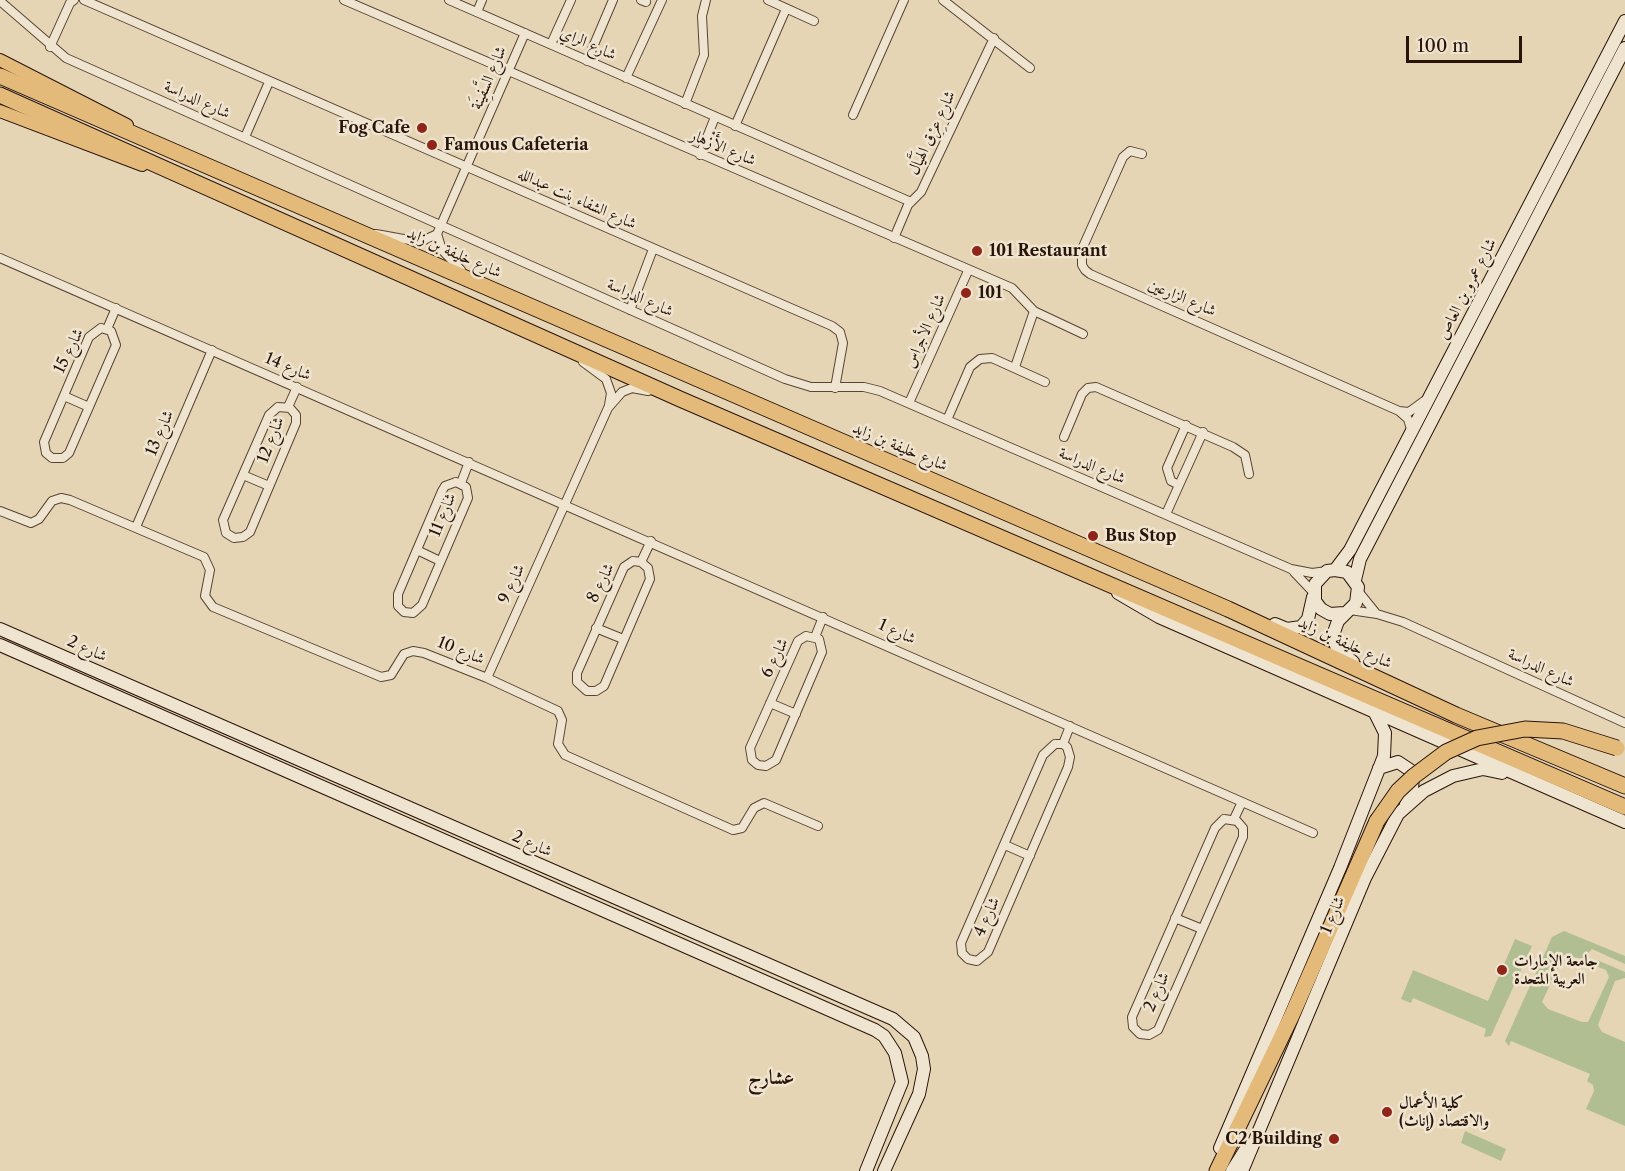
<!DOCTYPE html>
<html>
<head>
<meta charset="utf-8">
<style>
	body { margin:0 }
	#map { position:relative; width:1625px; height:1171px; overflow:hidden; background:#e6d5b5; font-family:"Libre Caslon Text",serif }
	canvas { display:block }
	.scale { position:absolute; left:1406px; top:36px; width:116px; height:27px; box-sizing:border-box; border:3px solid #291409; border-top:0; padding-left:8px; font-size:18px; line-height:21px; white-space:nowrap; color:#291409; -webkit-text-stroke:4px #efe4cf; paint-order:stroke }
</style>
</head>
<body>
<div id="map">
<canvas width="1625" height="1171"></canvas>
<div class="scale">100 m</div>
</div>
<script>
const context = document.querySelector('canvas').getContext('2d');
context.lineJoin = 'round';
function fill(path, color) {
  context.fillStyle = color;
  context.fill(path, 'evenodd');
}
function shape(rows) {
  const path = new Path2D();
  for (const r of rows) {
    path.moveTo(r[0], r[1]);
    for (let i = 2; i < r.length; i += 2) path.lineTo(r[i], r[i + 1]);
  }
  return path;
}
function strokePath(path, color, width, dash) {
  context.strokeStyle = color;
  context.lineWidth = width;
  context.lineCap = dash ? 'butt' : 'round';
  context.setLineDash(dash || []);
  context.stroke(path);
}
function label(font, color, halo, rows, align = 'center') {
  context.font = font + ' "Libre Caslon Text",Amiri,serif';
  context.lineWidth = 5;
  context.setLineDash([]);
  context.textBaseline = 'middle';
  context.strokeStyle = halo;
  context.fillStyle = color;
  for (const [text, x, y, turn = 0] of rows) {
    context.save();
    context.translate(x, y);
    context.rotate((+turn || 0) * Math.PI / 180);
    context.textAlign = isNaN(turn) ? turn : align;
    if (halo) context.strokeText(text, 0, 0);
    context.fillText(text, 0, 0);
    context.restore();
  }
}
fill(shape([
	[1564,931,1625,956,1625,964,1592,949,1583,959,1564,955,1542,1002,1548,1009,1582,1022,1588,1022,1609,977,1606,970,1593,965,1593,961,1597,960,1625,972,1625,978,1615,981,1598,1025,1602,1032,1625,1042,1625,1126,1586,1109,1594,1091,1593,1085,1587,1081,1590,1074,1511,1041,1509,1046,1505,1041,1552,937],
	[1515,939,1532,946,1491,1036,1484,1037,1486,1029,1413,998,1411,1003,1401,999,1413,970,1488,1001],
	[1465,1131,1506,1149,1501,1161,1461,1143]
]), '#b0be92');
const street = shape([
	[84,0,832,326,840,332,843,343,835,388],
	[344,0,1012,288,1034,311,1083,334],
	[449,0,911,202],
	[641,0,646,2],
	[768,0,814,21],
	[943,0,1030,68],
	[0,1,66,58,785,379,811,387,864,387,880,391,1291,569,1312,573,1327,571],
	[477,12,482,0],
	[551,44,571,0],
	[50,47,70,3,74,0],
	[587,61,613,0],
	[626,78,662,0],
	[685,104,704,55,702,16,706,0],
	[853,115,904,0],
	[735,126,786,9],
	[245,137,269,82],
	[1142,154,1130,151,1123,157,1082,249,1082,265,1085,270,1090,274,1399,411,1408,419,1412,433],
	[700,155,715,117],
	[376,234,420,242,437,234,525,33],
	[437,234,442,250,461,270],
	[894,238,908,205,921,192,994,38],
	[0,258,1313,833],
	[630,310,653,249],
	[101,328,111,331,116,345,69,453,63,458,52,458,46,453,44,442,89,337,101,328],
	[107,329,116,308],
	[583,362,606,379,611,393,609,405],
	[1015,367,1034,311],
	[64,396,89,407],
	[909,403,968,271],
	[278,407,290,408,296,415,296,423,250,532,243,537,234,538,226,533,223,520,269,415,278,407],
	[288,407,297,387],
	[1399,411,1409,412,1424,401],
	[947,420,970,367,980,359,992,358,1045,382],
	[1064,437,1082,394,1088,388,1096,387,1233,447,1245,455,1249,474],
	[243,475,269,486],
	[456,482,466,487,468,498,422,605,413,613,404,612,398,606,398,594,442,491,445,486,456,482],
	[461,483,469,462],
	[1179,485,1171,481,1167,468,1186,425],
	[0,511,31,523,39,519,52,501,61,498,70,500,204,557,210,570,205,596,213,607,381,677,391,675,404,654,413,651,424,653,487,678,558,711,562,720,558,744,565,755,733,830,742,828,754,808,764,803,818,826],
	[1166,514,1203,432],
	[136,527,212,350],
	[417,550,440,561],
	[633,561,641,562,648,568,650,579,604,686,596,691,587,691,577,682,577,673,624,567,633,561],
	[641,562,651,541],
	[1294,572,1313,592],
	[1358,591,1375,612],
	[1350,610,1377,614,1403,622,1625,723],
	[596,628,623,639],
	[806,636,819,639,822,652,776,760,766,766,758,765,752,760,750,748,798,641,806,636],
	[815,637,823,617],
	[487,678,608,408,622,392,632,388,648,391],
	[770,703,796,714],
	[1055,744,1063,744,1067,747,1070,757,1068,767,988,952,977,961,968,959,962,953,961,943,1043,755,1055,744],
	[1063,744,1070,726],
	[1224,819,1237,821,1243,828,1243,837,1158,1030,1149,1035,1140,1034,1133,1027,1132,1017,1215,828,1224,819],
	[1234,819,1242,802],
	[1005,845,1030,856],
	[1175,918,1202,929]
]);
const secondary = shape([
	[1335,570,1350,550,1625,21],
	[1355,580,1360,559,1625,48],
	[1118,593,1159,617,1625,822],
	[1344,613,1330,614,1321,609,1315,601,1315,584,1327,571,1335,570,1347,572,1358,587,1356,603,1338,621,1333,635,1337,649,1353,662],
	[1275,624,1287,629,1301,627,1308,619,1313,597],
	[0,629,893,1019,914,1037,922,1056,924,1069,919,1094,884,1171],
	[0,645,875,1030,884,1036,895,1053,902,1082,866,1171],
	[1379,768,1398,762,1413,772,1412,791,1406,804],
	[1220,1148,1340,868,1384,756,1385,733,1374,711],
	[1232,1171,1247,1147],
	[1242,1171,1365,878,1398,814,1424,791,1453,776,1483,769,1502,773]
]);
const primary = shape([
	[0,60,127,125],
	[0,111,142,165]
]);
const highway = shape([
	[0,76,1228,609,1456,715,1625,786],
	[0,95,680,399,1625,807],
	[1217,1171,1292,1015,1377,821]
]);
strokePath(street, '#584434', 10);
strokePath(secondary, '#291409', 14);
strokePath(primary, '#291409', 14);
strokePath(highway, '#291409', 17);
strokePath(street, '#efe4cf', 8);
strokePath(secondary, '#efe4cf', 12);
strokePath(primary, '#e3ba7a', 12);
strokePath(highway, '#e3ba7a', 15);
const highwayBridge = shape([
	[1377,821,1398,791,1414,776,1446,752,1477,738,1525,729,1563,731,1617,748]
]);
strokePath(highwayBridge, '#291409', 17, []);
strokePath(highwayBridge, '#e3ba7a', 15);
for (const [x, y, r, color] of [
	[422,128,6,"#8f2418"],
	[432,145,6,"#8f2418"],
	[977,251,6,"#8f2418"],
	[966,293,6,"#8f2418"],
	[1093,536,6,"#8f2418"],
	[1502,970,6,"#8f2418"],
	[1387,1112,6,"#8f2418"],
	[1334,1139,6,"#8f2418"]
]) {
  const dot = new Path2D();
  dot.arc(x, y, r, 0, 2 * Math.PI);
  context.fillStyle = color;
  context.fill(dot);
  strokePath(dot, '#efe4cf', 2);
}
label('16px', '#291409', '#efe4cf', [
	["شارع الراي",588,44,24],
	["شارع السَّفِينَة",489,78,-67],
	["شارع الدراسة",197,100,24],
	["شارع عِرْق الهَيَّال",932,133,-65],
	["شارع الأَزْهار",723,148,23],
	["شارع الشفاء بنت عبدالله",577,199,24],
	["شارع خليفة بن زايد",454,253,24],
	["شارع عمرو بن العاص",1467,289,-63],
	["شارع الدراسة",640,298,24],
	["شارع الزارعين",1182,298,23],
	["شارع الأجراس",925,331,-66],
	["شارع 15",69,351,-64],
	["شارع 14",288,367,23],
	["شارع 13",160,433,-67],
	["شارع 12",271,440,-69],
	["شارع خليفة بن زايد",900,447,23],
	["شارع الدراسة",1092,466,23],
	["شارع 11",443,515,-68],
	["شارع 8",601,583,-64],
	["شارع 9",512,584,-66],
	["شارع 1",897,632,24],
	["شارع خليفة بن زايد",1345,643,25],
	["شارع 2",87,649,24],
	["شارع 10",461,651,22],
	["شارع 6",775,658,-64],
	["شارع الدراسة",1541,668,25],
	["شارع 2",532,844,24],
	["شارع 1",1333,915,-68],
	["شارع 4",987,917,-66],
	["شارع 2",1157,992,-67]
]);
label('bold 16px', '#291409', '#efe4cf', [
	["Fog Cafe",410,128,"right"],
	["Famous Cafeteria",444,145],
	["101 Restaurant",989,251],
	["101",978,293],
	["Bus Stop",1105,536],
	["جامعة الإمارات",1514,961],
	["العربية المتحدة",1514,979],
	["كلية الأعمال",1399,1103],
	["والاقتصاد (إناث)",1399,1121],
	["C2 Building",1322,1139,"right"]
], 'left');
label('bold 20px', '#291409', '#efe4cf', [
	["عشارج",771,1078]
]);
</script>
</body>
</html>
